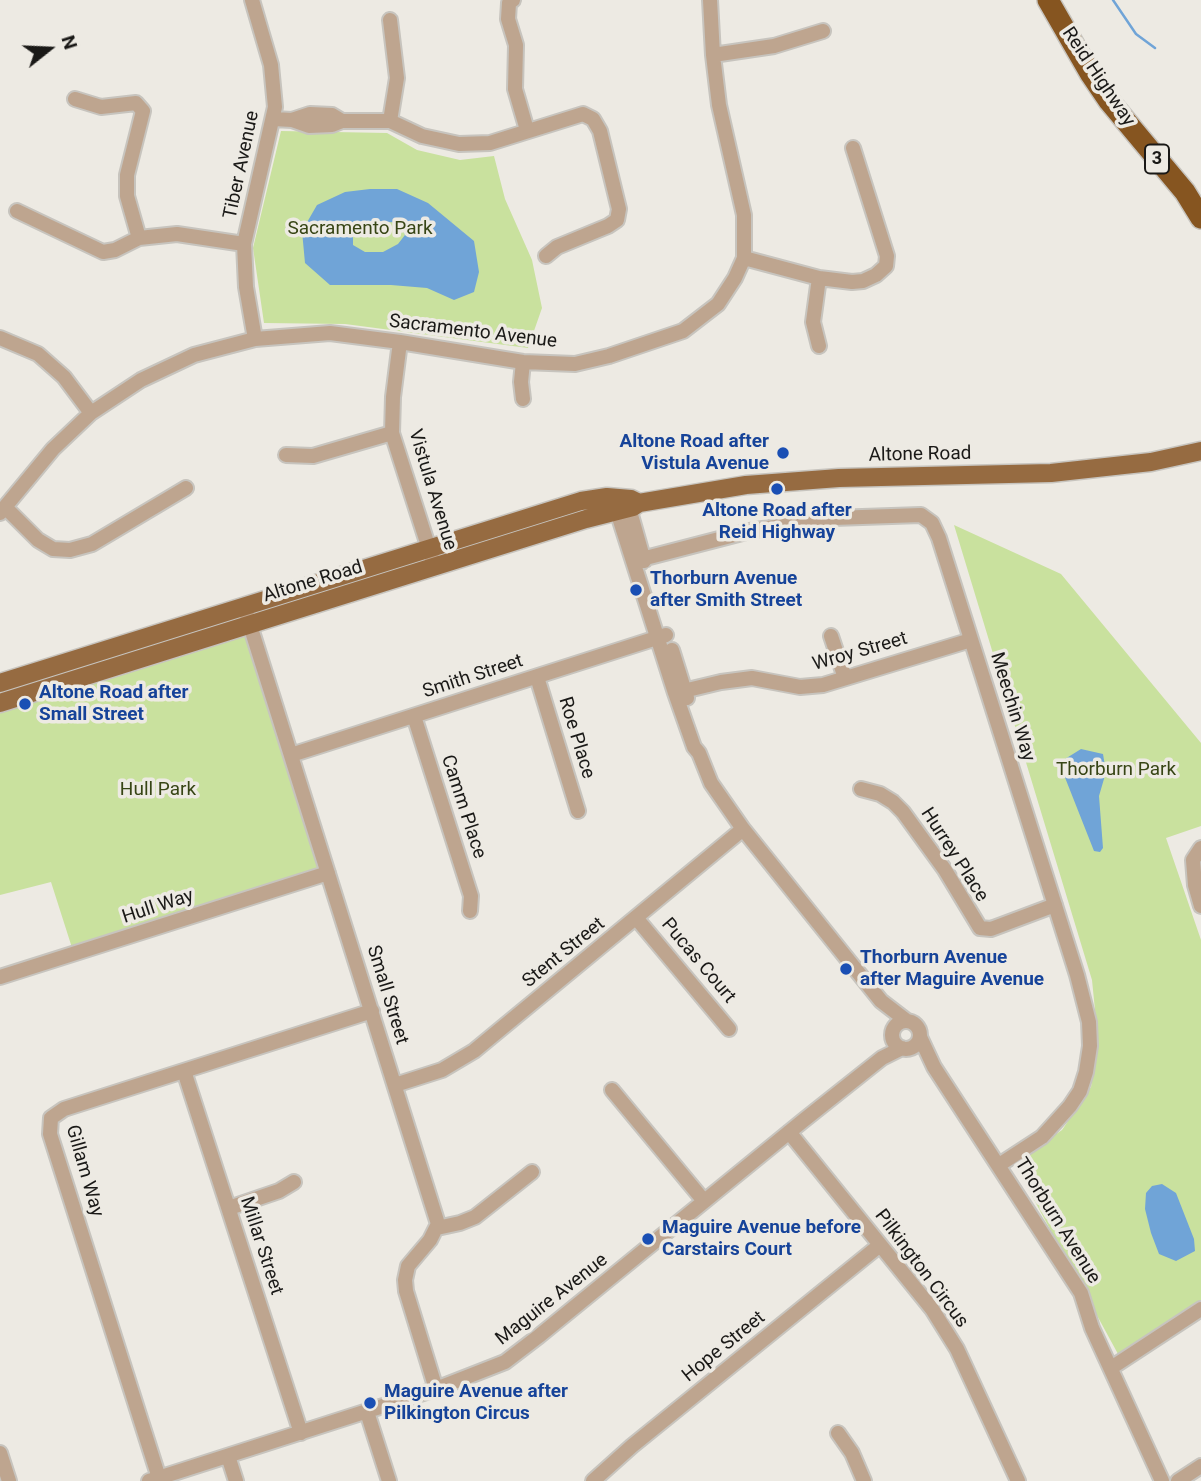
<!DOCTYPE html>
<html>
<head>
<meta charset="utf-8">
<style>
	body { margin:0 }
	#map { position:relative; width:1201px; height:1481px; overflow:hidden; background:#edeae3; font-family:Roboto,sans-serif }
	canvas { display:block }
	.north { position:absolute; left:14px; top:14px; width:70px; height:70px; -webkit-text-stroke:5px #edeae3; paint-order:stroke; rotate:72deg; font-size:19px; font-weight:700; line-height:28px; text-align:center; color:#1a1917 }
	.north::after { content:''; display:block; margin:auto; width:24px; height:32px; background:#1a1917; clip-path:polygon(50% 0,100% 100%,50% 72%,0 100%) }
</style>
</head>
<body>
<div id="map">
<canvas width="1201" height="1481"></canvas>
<div class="north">N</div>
</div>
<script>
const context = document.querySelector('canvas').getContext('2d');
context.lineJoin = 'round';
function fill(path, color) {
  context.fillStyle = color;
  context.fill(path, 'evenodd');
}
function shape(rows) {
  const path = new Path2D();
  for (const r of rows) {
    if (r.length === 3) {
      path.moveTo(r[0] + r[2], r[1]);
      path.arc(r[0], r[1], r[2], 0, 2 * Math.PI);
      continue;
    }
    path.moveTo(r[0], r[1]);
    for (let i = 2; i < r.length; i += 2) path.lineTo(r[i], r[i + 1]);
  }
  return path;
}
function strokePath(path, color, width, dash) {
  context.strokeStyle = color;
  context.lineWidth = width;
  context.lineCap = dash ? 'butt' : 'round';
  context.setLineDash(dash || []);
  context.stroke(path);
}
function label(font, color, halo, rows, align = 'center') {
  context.font = font + ' Roboto,sans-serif';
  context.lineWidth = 7;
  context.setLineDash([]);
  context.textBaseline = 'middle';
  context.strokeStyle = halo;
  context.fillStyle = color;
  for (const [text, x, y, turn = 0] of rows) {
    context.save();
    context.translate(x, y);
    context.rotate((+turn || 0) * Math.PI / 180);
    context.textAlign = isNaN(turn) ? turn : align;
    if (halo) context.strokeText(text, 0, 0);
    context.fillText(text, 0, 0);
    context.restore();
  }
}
fill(shape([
	[281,131,387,133,417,150,460,160,494,156,505,199,532,260,542,308,528,348,345,324,264,323,253,248],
	[954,525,1061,574,1201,743,1201,826,1166,838,1201,940,1201,1302,1118,1354,1014,1163,1062,1130,1091,1087,1098,1040,1092,980],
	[249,624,328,873,74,954,51,882,0,895,0,703]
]), '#c9e19e');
fill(shape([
	[370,189,397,189,428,203,474,241,479,272,474,292,454,300,427,288,391,285,330,285,305,263,302,231,317,205,345,192],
	[389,222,400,223,405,235,398,244,383,252,365,252,353,245,353,232],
	[1081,749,1103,754,1106,772,1099,796,1103,848,1100,852,1094,851,1064,775,1065,759],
	[1162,1184,1176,1193,1194,1239,1195,1251,1176,1261,1159,1254,1151,1233,1145,1209,1146,1193,1152,1186]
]), '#70a4d7');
strokePath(shape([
	[1113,0,1136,34,1155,48]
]), '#70a4d7', 2.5);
const minor = shape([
	[252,0,271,65,275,107,244,244,246,287,255,339],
	[513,0,509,3,508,19,516,45,515,89,527,130],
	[390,20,397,78,390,121],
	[713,55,774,46,823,31],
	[75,99,101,107,136,103,143,111,127,175,127,196,139,238],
	[274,119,292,120,309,126,332,125,342,121,390,121,422,136,459,144,490,143,583,114,593,119,600,131,619,209,617,220,608,226,557,247,546,256],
	[292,120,310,114,332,115,342,121],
	[17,211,103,252,115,250,139,238,177,234,244,244],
	[744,258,819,278,852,282,863,281,876,275,886,266,887,256,853,148],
	[819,278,813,322,819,346],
	[0,338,38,354,64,377,91,413],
	[400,342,393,397,392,433,432,558],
	[523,399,521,382,523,362],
	[286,455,313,456,392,433],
	[6,508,38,540,53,549,70,550,92,544,186,488],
	[629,508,644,561],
	[617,511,675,693,694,747,699,753,711,783,743,829,881,1001,907,1021],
	[0,513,53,449,91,413,141,380,194,355,255,339,330,333,400,342,523,362,575,364,609,356,683,331,718,304,735,278,744,258,744,215,719,105,713,55,710,0],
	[634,561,750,531,833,518,921,515,932,523,939,538,1077,975,1089,1022,1090,1046,1086,1072,1080,1091,1070,1106,1042,1137,999,1165],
	[244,606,438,1224,430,1240,408,1266,405,1280,406,1291,436,1389],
	[831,636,845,678],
	[672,650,687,698],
	[537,677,578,811],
	[675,693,721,682,752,678,800,687,823,685,971,640],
	[414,716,471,896,470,911],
	[291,755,666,635],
	[861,789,880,794,893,802,903,812,945,870,980,928,991,929,1055,905],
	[1201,848,1193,860,1195,885,1201,906],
	[637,919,729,1029],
	[0,977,328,873],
	[906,1035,14],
	[920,1037,934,1067,1081,1293,1092,1328,1162,1481],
	[184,1071,301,1433],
	[395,1085,442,1070,474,1051,743,829],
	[612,1090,704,1201],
	[789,1132,932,1309,957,1349,1018,1481],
	[229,1208,279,1191,294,1182],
	[437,1228,460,1223,475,1217,532,1172],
	[1111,1368,1201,1309],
	[367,1412,389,1481],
	[838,1433,852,1453,864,1481],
	[0,1453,9,1481],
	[228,1456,236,1481],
	[159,1478,50,1134,51,1118,64,1109,372,1011],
	[149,1481,436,1389,505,1362,539,1336,804,1120,882,1058,902,1048],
	[593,1481,632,1446,880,1245],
	[1178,1481,1201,1466]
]);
const major = shape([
	[0,683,581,501,607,497,631,499,639,503],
	[0,703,586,519,633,507,639,503,746,485,839,478,1051,473,1151,462,1201,451]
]);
const highway = shape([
	[1048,0,1090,73,1109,101,1185,192,1201,218]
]);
strokePath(minor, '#c7c4be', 18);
strokePath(major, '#c7c4be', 21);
strokePath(highway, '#c7c4be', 24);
strokePath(minor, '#bea58f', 14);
strokePath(major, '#966b41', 18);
strokePath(highway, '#865520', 21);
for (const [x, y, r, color] of [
	[783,453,7,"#1a4fb4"],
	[777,489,7,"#1a4fb4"],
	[636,590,7,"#1a4fb4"],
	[25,704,7,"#1a4fb4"],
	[846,969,7,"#1a4fb4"],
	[648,1239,7,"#1a4fb4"],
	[370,1403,7,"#1a4fb4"]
]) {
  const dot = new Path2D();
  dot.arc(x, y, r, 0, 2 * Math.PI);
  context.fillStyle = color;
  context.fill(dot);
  strokePath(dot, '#edeae3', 2.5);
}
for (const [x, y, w] of [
	[1157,159,24]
]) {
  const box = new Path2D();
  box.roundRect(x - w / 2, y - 14.5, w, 29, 5);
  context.fillStyle = '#edeae3';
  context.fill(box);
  strokePath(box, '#1a1917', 2);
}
label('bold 18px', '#1a1917', null, [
	["3",1157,159]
]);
label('19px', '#1a1917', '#edeae3', [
	["Reid Highway",1098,77,56],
	["Tiber Avenue",242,165,-78],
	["Sacramento Avenue",473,332,7],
	["Altone Road",920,455,-1],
	["Vistula Avenue",432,490,73],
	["Altone Road",313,582,-17],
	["Wroy Street",860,652,-16],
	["Smith Street",473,677,-18],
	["Meechin Way",1012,707,73],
	["Roe Place",576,738,73],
	["Camm Place",463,807,72],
	["Hurrey Place",954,855,57],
	["Hull Way",158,907,-18],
	["Stent Street",564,953,-39],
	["Pucas Court",698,961,50],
	["Small Street",387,995,73],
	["Gillam Way",84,1171,74],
	["Thorburn Avenue",1057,1221,58],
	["Millar Street",261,1246,72],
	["Pilkington Circus",921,1269,53],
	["Maguire Avenue",552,1300,-38],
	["Hope Street",724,1347,-39]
]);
label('19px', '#374515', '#edeae3', [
	["Sacramento Park",360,229],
	["Thorburn Park",1116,770],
	["Hull Park",158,790]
]);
label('bold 19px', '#164399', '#edeae3', [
	["Altone Road after",769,442,"right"],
	["Vistula Avenue",769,464,"right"],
	["Altone Road after",777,511,"center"],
	["Reid Highway",777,533,"center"],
	["Thorburn Avenue",650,579],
	["after Smith Street",650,601],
	["Altone Road after",39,693],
	["Small Street",39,715],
	["Thorburn Avenue",860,958],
	["after Maguire Avenue",860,980],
	["Maguire Avenue before",662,1228],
	["Carstairs Court",662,1250],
	["Maguire Avenue after",384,1392],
	["Pilkington Circus",384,1414]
], 'left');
</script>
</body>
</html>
